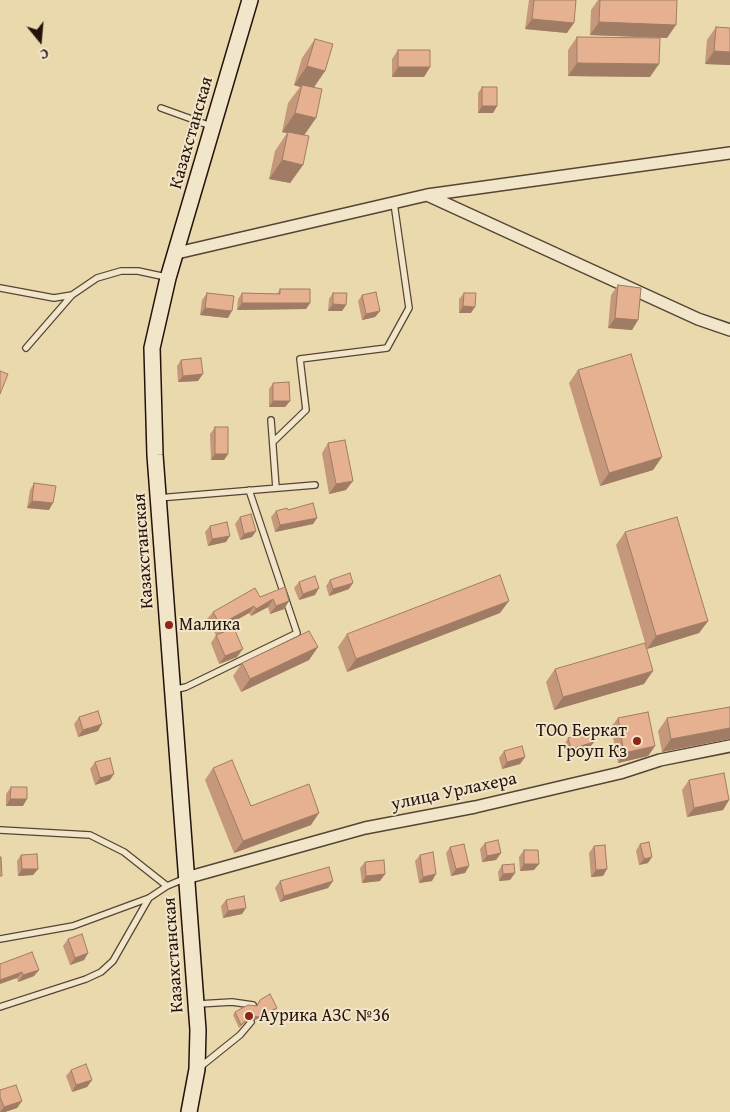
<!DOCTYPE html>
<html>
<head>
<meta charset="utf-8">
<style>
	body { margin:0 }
	#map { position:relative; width:730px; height:1112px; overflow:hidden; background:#ead9ad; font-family:"Gentium Book Plus",serif }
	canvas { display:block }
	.north { position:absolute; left:15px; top:15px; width:50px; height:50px; -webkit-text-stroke:4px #f1e6ca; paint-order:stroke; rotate:163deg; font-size:14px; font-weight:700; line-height:20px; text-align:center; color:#25120b }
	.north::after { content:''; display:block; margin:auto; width:18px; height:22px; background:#25120b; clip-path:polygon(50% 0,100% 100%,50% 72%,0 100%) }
</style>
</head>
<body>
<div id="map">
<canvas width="730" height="1112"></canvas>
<div class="north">С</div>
</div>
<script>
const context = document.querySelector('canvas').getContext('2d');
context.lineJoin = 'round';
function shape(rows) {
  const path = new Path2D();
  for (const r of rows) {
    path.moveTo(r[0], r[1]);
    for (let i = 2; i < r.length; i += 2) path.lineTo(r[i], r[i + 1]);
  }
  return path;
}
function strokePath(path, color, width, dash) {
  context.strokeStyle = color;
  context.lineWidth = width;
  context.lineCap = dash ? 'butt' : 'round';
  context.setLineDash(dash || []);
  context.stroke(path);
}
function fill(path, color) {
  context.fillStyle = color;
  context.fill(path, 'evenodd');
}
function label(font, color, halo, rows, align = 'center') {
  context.font = font + ' "Gentium Book Plus",serif';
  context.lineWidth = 4;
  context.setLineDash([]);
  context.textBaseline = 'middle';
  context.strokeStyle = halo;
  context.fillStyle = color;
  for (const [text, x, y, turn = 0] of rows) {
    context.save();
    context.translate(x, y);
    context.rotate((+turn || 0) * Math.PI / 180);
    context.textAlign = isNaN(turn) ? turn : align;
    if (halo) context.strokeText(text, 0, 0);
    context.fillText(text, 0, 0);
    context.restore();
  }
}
const lane = shape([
	[161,108,211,126],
	[0,288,54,298,72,295],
	[26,348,72,295,97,278,121,271,138,271,166,277],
	[271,420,276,488],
	[273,442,306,410,300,359,387,348,409,308,394,203],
	[158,498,315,485],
	[173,690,186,687,297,633,249,490],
	[0,830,90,835,124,852,167,886],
	[0,939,73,926,149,898,167,886,186,878],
	[198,1004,232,1002,253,1005],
	[0,1007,86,979,101,972,113,961,149,898],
	[199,1068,240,1035,251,1022]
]);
const street = shape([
	[427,195,730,153],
	[177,253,427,195,698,319,730,330],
	[186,878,365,828,475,807,620,773,660,760,730,746]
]);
const secondary = shape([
	[189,1112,197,1069,198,1030,155,455,152,348,168,278,250,0]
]);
strokePath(lane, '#564434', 8);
strokePath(street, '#564434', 14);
strokePath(secondary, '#25120b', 18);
strokePath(lane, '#f1e6ca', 5.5);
strokePath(street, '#f1e6ca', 11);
strokePath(secondary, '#f1e6ca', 15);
fill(shape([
	[529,0,576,0,567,33,525,29],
	[598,0,677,0,667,38,590,35,591,10],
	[716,27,730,28,730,65,705,64,707,40],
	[577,37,650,77,568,76,568,50],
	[315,39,325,71,314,87,316,118,304,135,303,165,290,183,269,179,275,151,287,133,282,132,288,103,300,87,294,85,302,58],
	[398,50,430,67,424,77,392,77,392,59],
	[482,87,497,106,493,113,478,113,478,93],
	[618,285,638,320,632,330,608,328,611,295],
	[280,289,310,303,306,309,237,310,238,299,242,293,277,294],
	[207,293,228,318,200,315,202,300],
	[333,293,346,305,342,311,328,311,329,299],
	[464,293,471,313,459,313,459,299],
	[362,295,380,311,375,317,362,320,358,301],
	[181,360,198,381,178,382,177,366],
	[578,370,662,457,653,470,600,486,569,383],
	[273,383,290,401,285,407,269,407,269,389],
	[215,427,228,454,224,460,211,460,210,434],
	[328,443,346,490,329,494,322,453],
	[34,483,49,510,27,508,30,490],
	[288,510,317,518,313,524,275,532,271,517,276,511],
	[240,517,256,531,252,537,240,540,235,524],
	[210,526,226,542,208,546,205,532],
	[625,532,708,621,699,633,647,649,616,545],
	[330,580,349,589,329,596,326,586],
	[299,582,315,595,299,600,294,588],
	[260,597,289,601,284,609,270,614,268,607,251,616,249,613,232,623,237,657,219,664,211,643,216,635,207,619,213,612],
	[500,613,347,672,338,647,347,634],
	[318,647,309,660,241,692,233,676,242,663],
	[555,669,644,684,554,710,546,682],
	[730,707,730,739,662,752,658,731,667,718],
	[79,717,98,731,78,737,74,724],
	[618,718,655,746,648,756,618,763,611,727],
	[568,738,594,742,589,748,567,756,564,745],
	[504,751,525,757,520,764,502,769,499,758],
	[95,762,110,780,95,785,90,769],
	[213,768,251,806,311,825,234,853,205,780],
	[689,780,729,800,723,810,687,817,682,790],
	[11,787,23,806,6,806,6,794],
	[485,843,501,853,496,860,482,862,480,849],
	[640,844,648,863,639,865,636,851],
	[594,846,607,869,603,876,591,877,589,853],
	[450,847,469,866,465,873,451,876,446,853],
	[524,850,534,870,520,871,519,857],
	[21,855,38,869,33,875,18,876,17,861],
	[420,855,432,881,419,883,415,861],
	[365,862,385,874,380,881,362,883,360,868],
	[502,865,515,873,510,880,499,881,498,872],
	[280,881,333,881,328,888,280,902,275,888],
	[226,900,242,914,223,918,221,906],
	[68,939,88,953,84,960,70,965,63,946],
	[0,964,39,970,34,976,18,982,17,978],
	[260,1000,274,1011,255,1020,249,1018,239,1028,233,1015,235,1012,256,1006],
	[71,1070,92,1080,87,1087,72,1092,66,1076],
	[0,1090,22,1101,17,1108,5,1112,0,1112]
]), '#c5987c');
fill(shape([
	[532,19,574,23,567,33,525,29],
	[599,22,676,25,667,38,590,35],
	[714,51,730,52,730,65,705,64],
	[577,63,659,64,650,77,568,76],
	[307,66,325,71,312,90,302,85,300,87,294,85],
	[398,67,430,67,424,77,392,77],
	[482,106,497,106,493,113,478,113],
	[295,113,316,118,303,137,288,132,287,133,282,132],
	[282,160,303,165,290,183,269,179],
	[242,303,310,303,306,309,237,310],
	[333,304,346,305,342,311,328,311],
	[463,306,475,307,471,313,459,313],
	[205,308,232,311,228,318,200,315],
	[380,311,375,317,362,320,366,314],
	[615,318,638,320,632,330,608,328],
	[203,374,198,381,178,382,183,376],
	[273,401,290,401,285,407,269,407],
	[215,454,228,454,224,460,211,460],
	[662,457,653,470,600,486,609,473],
	[353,481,346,490,329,494,336,484],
	[32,501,53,503,49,510,27,508],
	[317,518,313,524,275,532,280,525],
	[256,531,252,537,240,540,244,534],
	[230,536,226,542,208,546,212,539],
	[353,583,349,589,329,596,333,589],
	[319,588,315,595,299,600,303,594],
	[273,599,268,607,251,616,256,609],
	[289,601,284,609,270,614,276,606],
	[509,601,500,613,347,672,356,659],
	[254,606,249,613,225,626,230,619],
	[708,621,699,633,647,649,656,636],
	[318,647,309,660,241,692,250,679],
	[243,649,237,657,219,664,225,656],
	[653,671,644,684,554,710,563,697],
	[102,724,98,731,78,737,83,730],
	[730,728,730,739,662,752,671,739],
	[594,742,589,748,567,756,571,749],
	[655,746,648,756,618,763,624,753],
	[525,757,520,764,502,769,507,762],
	[114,774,110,780,95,785,100,778],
	[10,799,27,799,23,806,6,806],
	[729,800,723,810,687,817,694,808],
	[319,813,311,825,234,853,243,841],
	[501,853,496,860,482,862,487,856],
	[652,857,648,863,639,865,644,859],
	[524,864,539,864,534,870,520,871],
	[469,866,465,873,451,876,456,869],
	[22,869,38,869,33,875,18,876],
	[607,869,603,876,591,877,596,870],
	[515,873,510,880,499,881,503,874],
	[385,874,380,881,362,883,366,876],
	[436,874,432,881,419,883,423,877],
	[333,881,328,888,280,902,284,896],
	[246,908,242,914,223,918,228,911],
	[88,953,84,960,70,965,75,958],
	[39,970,34,976,18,982,23,975],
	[22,972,17,978,0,984,0,980],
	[277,1008,274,1011,255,1020,249,1018,239,1028,251,1015],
	[92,1080,87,1087,72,1092,76,1085],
	[22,1101,17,1108,5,1112,0,1112,4,1107]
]), '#a07c65');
const building = shape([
	[534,0,576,0,574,23,532,19,534,0],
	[600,0,677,0,676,25,599,22,600,0],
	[716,27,730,28,730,52,714,51,716,27],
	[577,37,660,38,659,64,577,63,577,37],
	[315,39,333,44,325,71,307,66,315,39],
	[398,50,430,50,430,67,398,67,398,50],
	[302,85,322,89,316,118,295,113,302,85],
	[482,87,497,87,497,106,482,106,482,87],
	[288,132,309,136,303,165,282,160,288,132],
	[618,285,641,288,638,320,615,318,618,285],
	[280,289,310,289,310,303,242,303,242,293,280,294,280,289],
	[376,292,380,311,366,314,362,295,376,292],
	[207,293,234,296,232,311,205,308,207,293],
	[333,293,347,293,346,305,333,304,333,293],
	[464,293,476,293,475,307,463,306,464,293],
	[631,354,662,457,609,473,578,370,631,354],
	[201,358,203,374,183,376,181,360,201,358],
	[0,371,8,374,0,394,0,371],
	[289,382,290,401,273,401,273,383,289,382],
	[215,427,228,427,228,454,215,454,215,427],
	[345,440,353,481,336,484,328,443,345,440],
	[34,483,56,486,53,503,32,501,34,483],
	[313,503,317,518,280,525,276,511,287,508,288,510,313,503],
	[251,514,256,531,244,534,240,517,251,514],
	[677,517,708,621,656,636,625,532,677,517],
	[227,522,230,536,212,539,210,526,227,522],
	[350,573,353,583,333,589,330,580,350,573],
	[500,575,509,601,356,659,347,634,500,575],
	[315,576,319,588,303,594,299,582,315,576],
	[285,587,289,601,276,606,273,599,256,609,254,606,230,619,243,649,225,656,216,635,224,632,213,612,255,588,260,597,285,587],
	[309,631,318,647,250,679,242,663,309,631],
	[645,643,653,671,563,697,555,669,645,643],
	[730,707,730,728,671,739,667,718,730,707],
	[98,711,102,724,83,730,79,717,98,711],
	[648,712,655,746,624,753,618,718,648,712],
	[591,731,594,742,571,749,568,738,591,731],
	[522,746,525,757,507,762,504,751,522,746],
	[110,758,114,774,100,778,95,762,110,758],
	[232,760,251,806,309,784,319,813,243,841,213,768,232,760],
	[724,773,729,800,694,808,689,780,724,773],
	[11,787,27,787,27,799,10,799,11,787],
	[498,840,501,853,487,856,485,843,498,840],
	[649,842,652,857,644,859,640,844,649,842],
	[464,844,469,866,456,869,450,847,464,844],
	[605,845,607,869,596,870,594,846,605,845],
	[524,850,538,850,539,864,524,864,524,850],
	[433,852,436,874,423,877,420,855,433,852],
	[37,854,38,869,22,869,21,855,37,854],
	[0,857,1,857,2,876,0,876,0,857],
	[384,860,385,874,366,876,365,862,384,860],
	[514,864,515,873,503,874,502,865,514,864],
	[329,867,333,881,284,896,280,881,329,867],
	[244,896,246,908,228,911,226,900,244,896],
	[82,934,88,953,75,958,68,939,82,934],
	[32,952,39,970,23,975,22,972,0,980,0,964,32,952],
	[270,994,277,1008,258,1017,251,1015,241,1025,235,1012,248,1005,257,1006,260,1000,270,994],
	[86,1064,92,1080,76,1085,71,1070,86,1064],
	[16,1085,22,1101,4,1107,0,1097,0,1090,16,1085]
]);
fill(building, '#e5b190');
strokePath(building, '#a07c65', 1);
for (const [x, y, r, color] of [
	[169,625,5,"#8f2418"],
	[637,741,5,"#8f2418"],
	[249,1016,5,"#8f2418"]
]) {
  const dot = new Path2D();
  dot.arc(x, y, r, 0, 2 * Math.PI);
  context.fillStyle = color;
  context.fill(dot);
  strokePath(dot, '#f1e6ca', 2);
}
label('18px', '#25120b', '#f1e6ca', [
	["Казахстанская",192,133,-74],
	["Казахстанская",144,551,-94],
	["улица Урлахера",454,792,-12],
	["Казахстанская",174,955,-94]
]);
label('18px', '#25120b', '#f1e6ca', [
	["Малика",179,625],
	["ТОО Беркат",627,731,"right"],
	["Гроуп Кз",627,752,"right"],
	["Аурика АЗС №36",259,1016]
], 'left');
</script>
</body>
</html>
